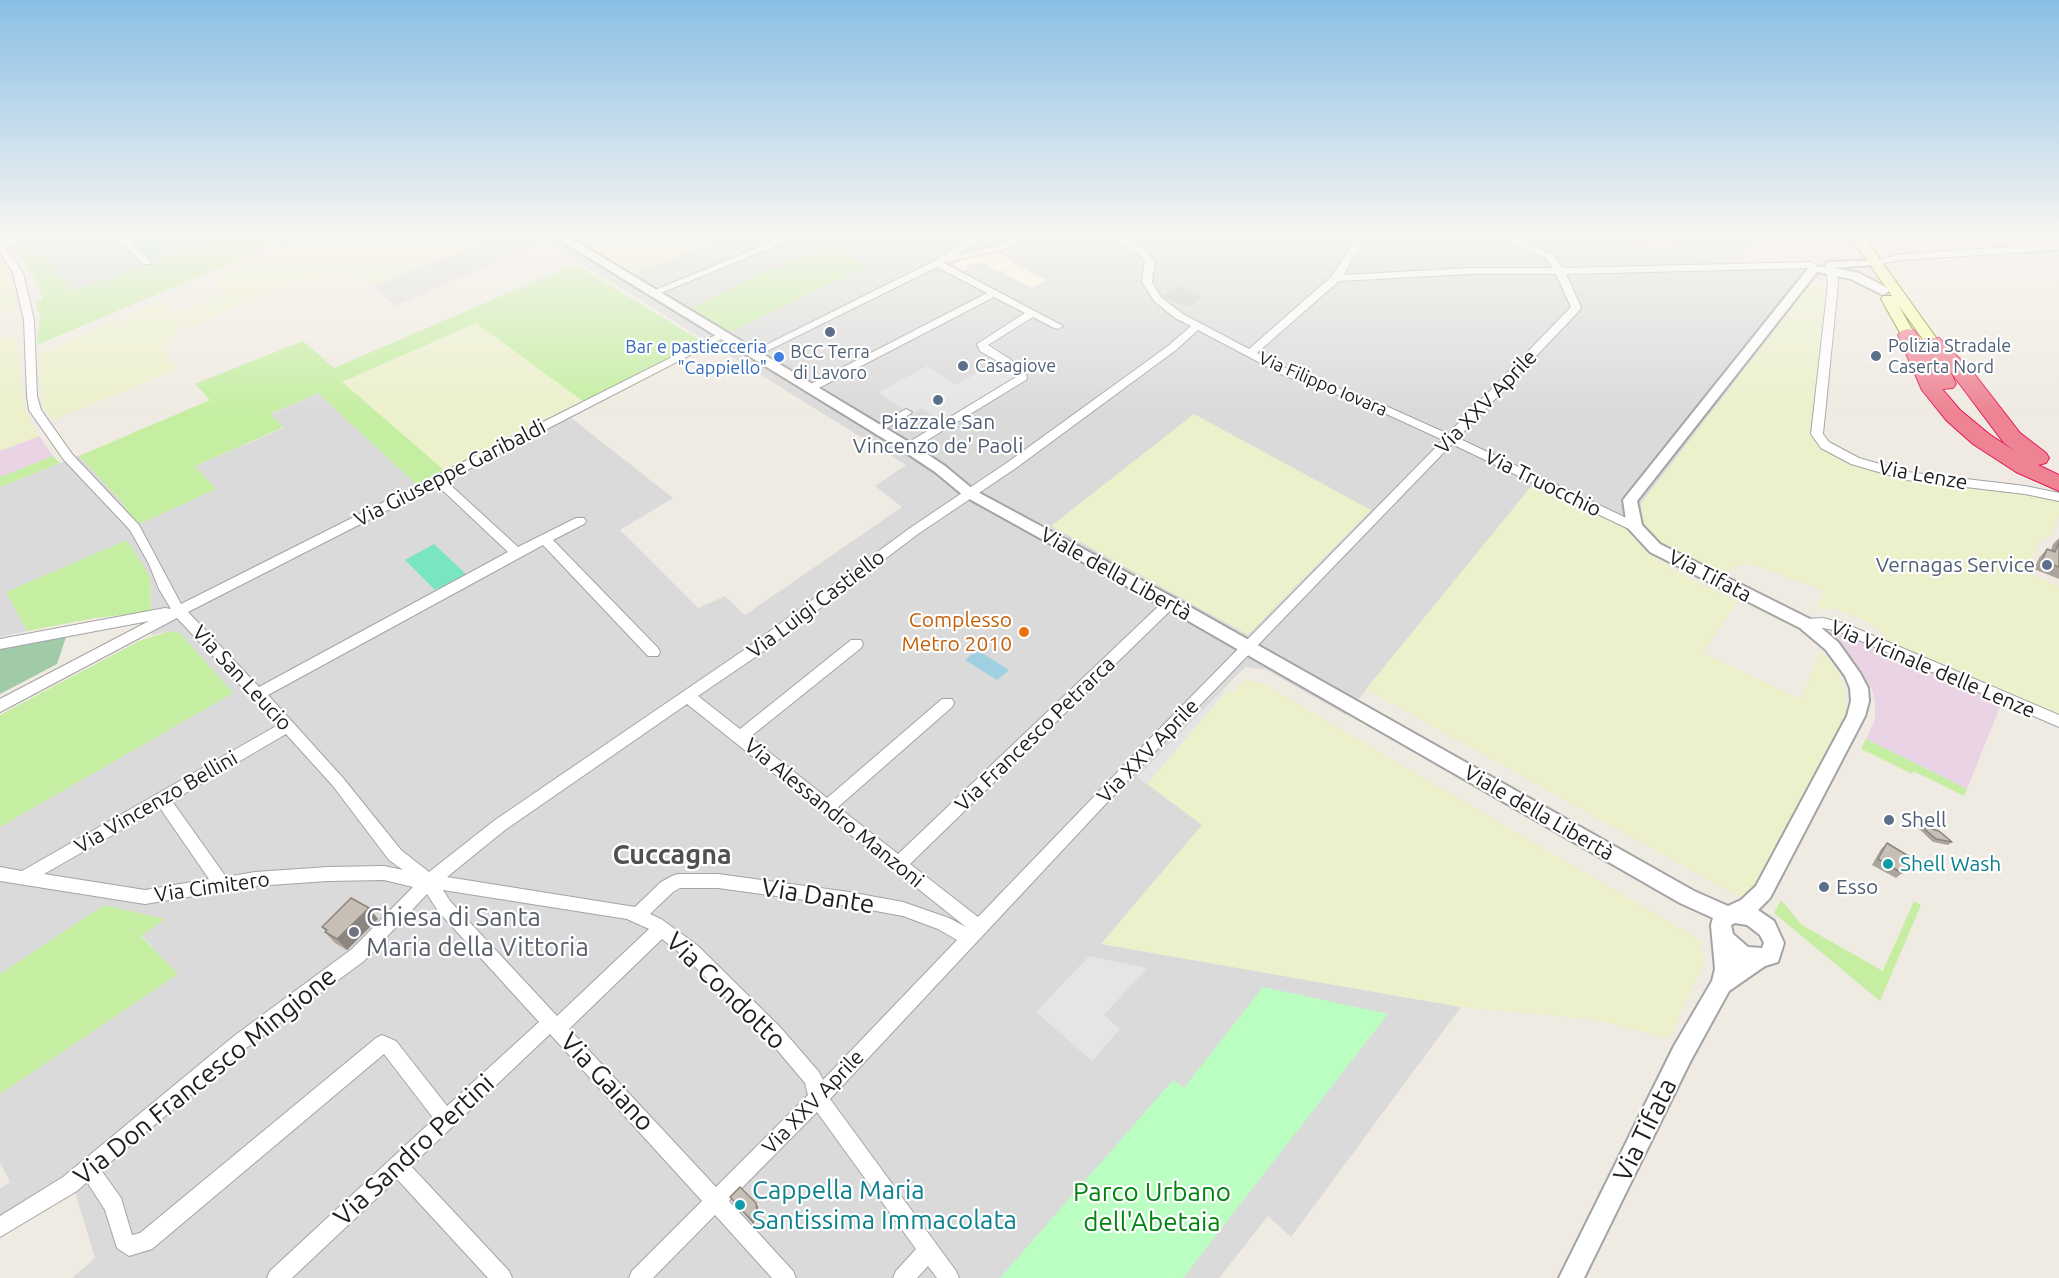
<!DOCTYPE html>
<html>
<head>
<meta charset="utf-8">
<style>
	body { margin:0 }
	canvas { display:block; background:#efebe2 }
</style>
</head>
<body>
<canvas width="2059" height="1278"></canvas>
<script>
const context = document.querySelector('canvas').getContext('2d');
context.lineJoin = 'round';
function fill(path, color) {
  context.fillStyle = color;
  context.fill(path, 'evenodd');
}
function shape(rows) {
  const path = new Path2D();
  for (const r of rows) {
    path.moveTo(r[0], r[1]);
    for (let i = 2; i < r.length; i += 2) path.lineTo(r[i], r[i + 1]);
  }
  return path;
}
function strokePath(path, color, width, dash) {
  context.strokeStyle = color;
  context.lineWidth = width;
  context.lineCap = dash ? 'butt' : 'round';
  context.setLineDash(dash || []);
  context.stroke(path);
}
function label(font, color, halo, rows, align = 'center') {
  context.font = font + ' Ubuntu,sans-serif';
  context.lineWidth = 4.5;
  context.setLineDash([]);
  context.textBaseline = 'middle';
  context.strokeStyle = halo;
  context.fillStyle = color;
  for (const [text, x, y, turn = 0] of rows) {
    context.save();
    context.translate(x, y);
    context.rotate((+turn || 0) * Math.PI / 180);
    context.textAlign = isNaN(turn) ? turn : align;
    if (halo) context.strokeText(text, 0, 0);
    context.fillText(text, 0, 0);
    context.restore();
  }
}
fill(shape([
	[19,234,230,234,73,291],
	[260,234,317,234,282,248],
	[504,234,1641,234,1636,241,1664,250,1677,234,1696,234,1714,240,1717,236,1722,238,1726,234,1730,234,1752,241,1734,264,1805,262,1823,273,1810,284,1642,502,1640,514,1647,530,1627,529,1534,483,1346,715,1267,670,1245,667,1138,777,1202,825,1101,944,1461,1007,1291,1237,1268,1216,1219,1278,72,1278,95,1258,74,1189,0,1235,0,1189,10,1182,0,1163,0,1094,178,974,141,935,164,919,0,974,0,827,233,693,170,631,152,635,150,577,6,591,27,631,0,637,0,487,79,456,121,501,137,525,215,489,195,466,284,428,269,415,318,393,416,484,560,409,673,498,620,530,698,608,725,596,745,615,902,507,875,486,906,465,545,241,395,306,374,286]
]), '#dbdada');
fill(shape([
	[39,436,53,456,0,477,0,451],
	[1833,628,2002,702,1967,789,1866,739,1875,720,1875,704,1872,689,1842,646,1828,634]
]), '#e9d3e4');
fill(shape([
	[997,252,1014,261,1012,263,1046,280,1032,288,1004,273,1006,270,997,271,987,265,989,262,966,265,969,268,963,271,958,269,953,260]
]), '#feffdb');
fill(shape([
	[1177,286,1203,297,1188,307,1162,296]
]), '#cbcbcb');
fill(shape([
	[317,234,504,234,374,286,356,275,335,272,316,277,179,330,165,343,167,358,178,369,53,420,44,409,39,354,161,302,175,314,226,293,212,279],
	[563,234,734,234,631,275],
	[5,262,12,280,18,307,0,314,0,264],
	[1810,284,1828,288,1811,425,1812,435,1818,443,1908,479,2039,495,2059,500,2059,516,2048,540,2042,537,2025,572,2059,586,2059,717,1881,640,1884,633,1864,620,1835,609,1815,609,1824,592,1815,587,1750,564,1737,566,1719,576,1669,551,1647,530,1640,514,1642,502],
	[477,323,587,404,444,470,341,383],
	[17,335,22,396,27,414,39,436,0,451,0,340],
	[1194,414,1371,510,1248,635,1051,526],
	[1534,483,1627,529,1649,554,1689,579,1738,601,1703,653,1800,699,1821,651,1832,662,1843,683,1848,716,1756,888,1739,897,1366,689],
	[1245,680,1262,683,1700,940,1704,964,1669,1038,1591,1019,1461,1007,1101,944,1202,825,1147,784,1226,691,1232,694]
]), '#ecf0cb');
fill(shape([
	[230,234,260,234,275,244,37,345,40,316,35,303,43,299,33,275,14,247,28,242,73,291],
	[827,246,866,267,728,333,690,309,774,266,777,269],
	[575,264,706,344,587,404,476,323,342,382,444,470,416,484,318,393,270,414,284,427,195,466,216,489,137,525,121,501,79,456,210,400,195,384,303,341,334,368],
	[53,456,60,463,0,487,0,477],
	[127,540,150,577,151,612,95,618,27,631,6,592],
	[170,631,180,633,233,693,0,827,0,715,139,641],
	[1866,739,1967,789,1964,796,1913,771,1912,774,1861,749],
	[1781,900,1802,925,1883,971,1914,901,1921,905,1880,1001,1774,913],
	[104,905,165,919,141,936,178,974,0,1094,0,974]
]), '#c6eea3');
fill(shape([
	[66,637,57,664,0,694,0,649]
]), '#a1caa9');
fill(shape([
	[1263,987,1388,1014,1183,1278,1000,1278,1173,1080,1184,1088]
]), '#bbfec2');
fill(shape([
	[125,234,179,234,150,257],
	[434,544,466,574,435,590,405,560]
]), '#79e6bf');
fill(shape([
	[1002,359,1023,375,946,424,922,408,882,432,873,427,904,410,879,392,927,366,956,385],
	[1223,689,1226,691,1147,784,1138,778],
	[1089,956,1147,968,1104,1015,1120,1029,1092,1061,1036,1012]
]), '#e5e5e5');
fill(shape([
	[974,234,1036,234,1001,251,959,256,946,264,937,259,968,242,964,240]
]), '#d7d6e5');
fill(shape([
	[977,650,1009,670,997,680,965,660]
]), '#9ed0e1');
const minor = shape([
	[27,234,40,234,6,248,23,273,34,320,37,396,41,410,72,454,139,525,181,604,718,334,722,333,727,336,446,481,518,547,576,518,584,518,586,521,584,524,553,540,658,648,660,652,658,656,648,656,543,545,268,695,343,778,401,850,429,872,495,820,747,648,910,528,1008,462,1168,346,1191,326,1175,318,1154,301,1142,282,1145,261,1138,253,1098,234,1110,234,1144,249,1155,261,1152,282,1161,297,1183,314,1249,349,1332,276,1359,234,1369,234,1343,275,1469,268,1553,268,1546,258,1490,234,1503,234,1552,254,1563,268,1812,262,1817,265,1812,268,1566,274,1581,307,1579,311,1458,438,1639,524,1641,527,1639,530,1631,530,1452,444,1144,763,830,1099,956,1271,959,1278,937,1278,928,1266,917,1278,893,1278,896,1271,916,1249,817,1112,729,1201,793,1271,796,1278,772,1278,715,1215,653,1278,629,1278,632,1271,702,1201,550,1034,411,1166,509,1271,512,1278,488,1278,397,1179,292,1278,267,1278,270,1271,434,1119,384,1054,152,1249,129,1256,117,1248,105,1210,87,1182,77,1191,0,1237,0,1216,63,1177,234,1036,352,949,413,887,384,880,328,881,255,886,145,904,0,881,0,867,22,871,278,725,177,618,0,712,0,699,149,621,0,649,0,639,165,608,171,609,159,589,149,564,130,530,64,460,29,410,27,396,24,320,13,273,0,252,0,242,27,234],
	[1469,274,1556,274,1571,307,1448,434,1377,402,1293,372,1257,353,1339,281,1469,274],
	[1198,330,1285,376,1369,406,1443,440,1134,755,978,917,910,864,1175,606,1177,603,1175,600,1165,600,898,854,838,807,952,707,954,703,952,699,942,699,827,798,750,737,861,648,863,644,861,640,851,640,740,729,698,696,757,656,918,534,1016,468,1176,350,1198,330],
	[437,485,508,552,259,687,188,612,437,485],
	[687,704,966,927,949,918,903,902,849,892,718,874,678,874,672,876,661,882,635,907,447,877,505,830,687,704],
	[286,734,333,786,389,860,403,870,384,866,328,867,255,872,226,877,172,801,286,734],
	[160,808,209,879,145,890,44,874,160,808],
	[680,888,718,888,849,906,903,916,938,929,957,940,823,1080,819,1072,780,1027,697,945,661,919,650,914,673,892,680,888],
	[443,890,627,919,649,929,557,1016,450,901,443,890],
	[427,894,438,911,539,1022,447,1106,396,1041,382,1035,376,1038,140,1233,132,1235,121,1198,101,1170,246,1048,364,961,427,894],
	[662,939,685,957,768,1039,805,1083,808,1095,716,1187,569,1029,662,939],
	[112,234,122,234,150,260,150,264,144,264,112,234],
	[791,234,804,234,656,295,648,293,791,234],
	[977,234,988,234,959,254,1000,245,1022,234,1034,234,1006,249,944,263,1063,326,1058,329,1054,328,1033,317,988,345,1025,369,1027,378,1026,380,911,450,907,451,901,447,1016,377,1016,372,980,351,977,344,1025,313,994,297,813,391,805,391,805,387,987,293,937,267,757,356,749,356,748,354,940,258,977,234],
	[2059,244,2059,250,1902,260,1874,265,1869,262,1902,254,2059,244],
	[1831,267,1836,270,1838,284,1823,434,1829,442,1859,458,1907,472,2025,486,2059,493,2059,501,2025,494,1906,480,1851,464,1821,448,1811,434,1828,284,1826,270,1831,267],
	[906,409,912,412,910,414,882,431,878,432,872,429,906,409],
	[1823,618,1846,624,2059,715,2059,727,1838,631,1823,628,1806,629,1799,624,1806,619,1823,618]
]);
const tertiary = shape([
	[550,234,564,234,912,444,945,466,974,490,1176,599,1694,891,1728,906,1741,900,1756,886,1847,716,1851,701,1850,688,1845,676,1826,650,1800,628,1650,552,1627,527,1623,500,1810,266,1825,267,1826,263,1830,262,1878,260,1880,262,1874,265,1833,268,1859,273,1887,288,1889,291,1883,295,1851,279,1817,272,1637,501,1642,525,1660,544,1812,620,1838,642,1860,673,1868,688,1869,701,1865,716,1770,898,1758,910,1774,921,1784,943,1778,962,1765,966,1729,991,1690,1062,1584,1278,1559,1278,1674,1046,1712,981,1715,969,1711,925,1713,918,1680,903,1164,607,964,496,935,472,902,450,550,234],
	[1735,923,1747,925,1760,935,1764,943,1762,948,1748,947,1733,934,1731,925,1735,923]
]);
const secondary = shape([
	[1848,234,1862,234,1939,342,1937,345,1927,345,1899,306,1915,335,1908,339,1903,338,1881,299,1883,296,1892,296,1848,234]
]);
const motorway = shape([
	[1908,329,1915,331,1924,349,1922,342,1925,338,1939,338,1972,371,2020,433,2046,453,2049,458,2046,463,2038,465,2059,475,2059,491,2016,472,1973,444,1946,420,1922,390,1898,335,1901,331,1908,329],
	[1950,371,2004,443,2016,452,1989,434,1960,410,1942,389,1953,388,1956,384,1950,371]
]);
strokePath(minor, '#a4a4a4', 2);
strokePath(tertiary, '#a4a4a4', 4);
strokePath(secondary, '#687800', 2);
strokePath(motorway, '#e71557', 2);
fill(minor, '#fff');
fill(tertiary, '#fff');
fill(secondary, '#f8ffb1');
fill(motorway, '#ee8393');
fill(shape([
	[138,234,166,234,159,239,140,238],
	[2059,538,2059,579,2034,569,2039,558,2047,549,2051,550,2053,544],
	[1921,826,1952,842,1948,845,1933,842,1918,828],
	[1887,843,1902,873,1896,878,1872,865,1881,849],
	[369,908,378,919,347,950,335,943,325,932,326,931,322,927],
	[730,1197,756,1203,758,1207,759,1214,753,1224]
]), '#aba39c');
fill(shape([
	[156,234,166,234,159,239],
	[369,908,378,919,347,950,337,939],
	[756,1203,758,1207,759,1214,753,1224,751,1220]
]), '#8b857f');
const building = shape([
	[2059,542,2059,567,2042,560,2047,549,2055,552,2059,542],
	[1921,826,1939,831,1952,842,1936,839,1921,826],
	[1887,843,1910,857,1902,873,1878,859,1887,843],
	[351,898,369,908,337,939,325,932,327,930,322,927,351,898],
	[740,1187,756,1203,757,1211,751,1220,730,1197,740,1187]
]);
fill(building, '#c7beb5');
strokePath(building, '#8b857f', 1.5);
const sky = context.createLinearGradient(0, 0, 0, 413);
sky.addColorStop(0, '#8abfe5');
sky.addColorStop(0.57, '#f8f6f2');
sky.addColorStop(1, '#f8f6f200');
context.fillStyle = sky;
context.fillRect(0, 0, 2059, 413);
for (const [x, y, r, color] of [
	[830,332,6,"#5c6f8a"],
	[1876,356,6,"#5c6f8a"],
	[779,357,6,"#3f7fe0"],
	[963,366,6,"#5c6f8a"],
	[938,400,6,"#5c6f8a"],
	[2047,565,6,"#5c6f8a"],
	[1024,632,6,"#e8710a"],
	[1889,820,6,"#5c6f8a"],
	[1888,864,6,"#0f9aa8"],
	[1824,887,6,"#5c6f8a"],
	[354,932,6,"#6b7280"],
	[740,1205,6,"#0f9aa8"]
]) {
  const dot = new Path2D();
  dot.arc(x, y, r, 0, 2 * Math.PI);
  context.fillStyle = color;
  context.fill(dot);
  strokePath(dot, '#fff', 2);
}
label('18px', '#4e5e75', '#fff', [
	["Polizia Stradale",1888,346],
	["Caserta Nord",1888,367],
	["BCC Terra",830,352,"center"],
	["di Lavoro",830,373,"center"],
	["Casagiove",975,366]
], 'left');
label('18px', '#366cbe', '#fff', [
	["Bar e pastiecceria",767,347],
	["\"Cappiello\"",767,368]
], 'right');
label('18px', '#1d1d1d', '#fff', [
	["Via Filippo Iovara",1323,384,23]
]);
label('21px', '#1d1d1d', '#fff', [
	["Via XXV Aprile",1486,402,-46],
	["Via Giuseppe Garibaldi",450,473,-27],
	["Via Lenze",1923,475,10],
	["Via Truocchio",1543,483,26],
	["Viale della Libertà",1116,574,29],
	["Via Tifata",1710,576,27],
	["Via Luigi Castiello",816,604,-37],
	["Via Vicinale delle Lenze",1933,669,23],
	["Via San Leucio",242,678,47],
	["Via Francesco Petrarca",1035,734,-44],
	["Via XXV Aprile",1148,751,-46],
	["Via Vincenzo Bellini",156,802,-30],
	["Via Alessandro Manzoni",834,813,39],
	["Viale della Libertà",1539,813,30],
	["Via Cimitero",212,887,-8],
	["Via XXV Aprile",813,1102,-46]
]);
label('21px', '#4e5e75', '#fff', [
	["Piazzale San",938,422,"center"],
	["Vincenzo de' Paoli",938,446,"center"],
	["Vernagas Service",2035,565,"right"],
	["Shell",1901,820],
	["Esso",1836,887]
], 'left');
label('21px', '#c56008', '#fff', [
	["Complesso",1012,620],
	["Metro 2010",1012,644]
], 'right');
label('21px', '#0d838f', '#fff', [
	["Shell Wash",1900,864]
], 'left');
label('26px', '#1d1d1d', '#fff', [
	["Via Dante",818,896,9],
	["Via Condotto",726,991,44],
	["Via Don Francesco Mingione",205,1076,-39],
	["Via Gaiano",607,1082,47],
	["Via Tifata",1645,1130,-64],
	["Via Sandro Pertini",414,1150,-43]
]);
label('26px', '#5b616d', '#fff', [
	["Chiesa di Santa",366,917],
	["Maria della Vittoria",366,947]
], 'left');
label('26px', '#0d838f', '#fff', [
	["Cappella Maria",752,1190],
	["Santissima Immacolata",752,1220]
], 'left');
label('26px', '#028411', '#fff', [
	["Parco Urbano",1152,1192],
	["dell'Abetaia",1152,1222]
]);
label('bold 27px', '#505050', '#fff', [
	["Cuccagna",672,855]
]);
</script>
</body>
</html>
